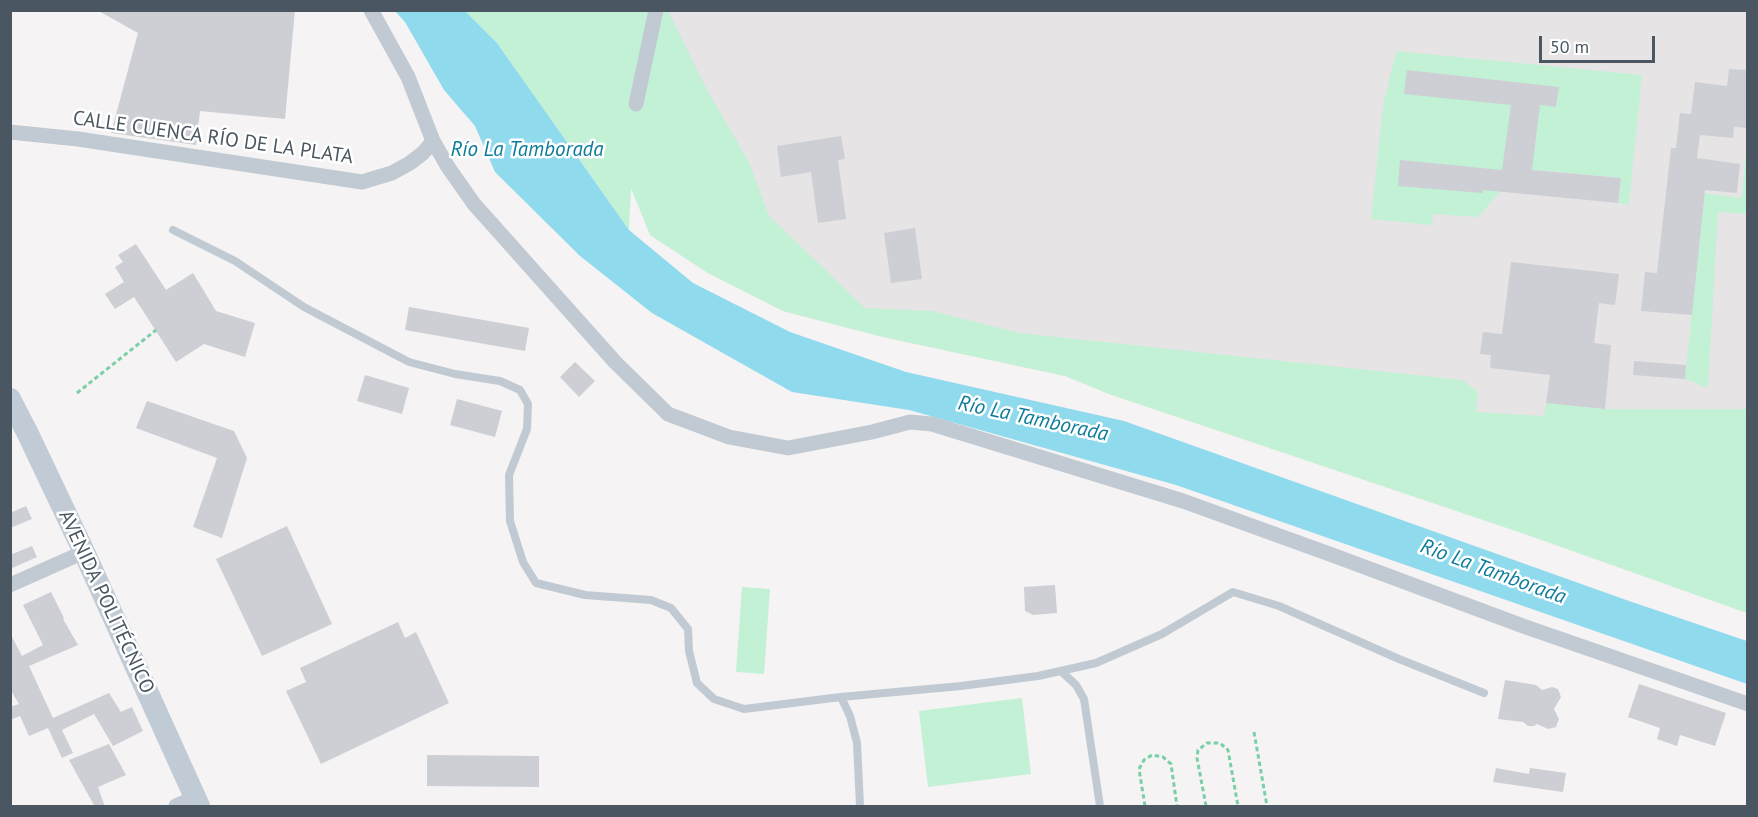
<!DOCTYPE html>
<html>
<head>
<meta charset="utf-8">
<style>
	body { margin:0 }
	#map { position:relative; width:1758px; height:817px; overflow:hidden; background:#f5f3f3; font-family:"PT Sans",sans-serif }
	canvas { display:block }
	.frame { position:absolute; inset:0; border:12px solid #4a5661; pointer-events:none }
	.scale { position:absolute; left:1539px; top:36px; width:116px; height:27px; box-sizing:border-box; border:3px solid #4a5661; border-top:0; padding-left:8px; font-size:18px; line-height:21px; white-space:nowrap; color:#4a5661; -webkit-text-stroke:4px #fff; paint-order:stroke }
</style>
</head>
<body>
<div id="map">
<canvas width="1758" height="817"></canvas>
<div class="frame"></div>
<div class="scale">50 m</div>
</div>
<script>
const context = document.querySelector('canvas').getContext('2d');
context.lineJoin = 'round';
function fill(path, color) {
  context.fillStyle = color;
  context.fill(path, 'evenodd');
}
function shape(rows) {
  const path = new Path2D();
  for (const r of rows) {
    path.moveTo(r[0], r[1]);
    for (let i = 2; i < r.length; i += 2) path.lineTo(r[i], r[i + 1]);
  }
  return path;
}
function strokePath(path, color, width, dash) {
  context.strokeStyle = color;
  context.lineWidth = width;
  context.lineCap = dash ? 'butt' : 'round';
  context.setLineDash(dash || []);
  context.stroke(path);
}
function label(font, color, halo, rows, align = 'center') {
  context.font = font + ' "PT Sans",sans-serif';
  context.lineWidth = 5;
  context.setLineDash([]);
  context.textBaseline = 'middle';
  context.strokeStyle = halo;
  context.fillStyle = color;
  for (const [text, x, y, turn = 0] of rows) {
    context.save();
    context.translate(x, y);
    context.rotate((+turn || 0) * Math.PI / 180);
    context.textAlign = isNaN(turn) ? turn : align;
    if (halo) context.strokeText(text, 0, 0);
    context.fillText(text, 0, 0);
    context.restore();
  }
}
fill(shape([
	[665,11,1747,11,1747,613,1522,533,1109,394,1065,376,883,337,783,311,708,273,650,235]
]), '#e6e4e5');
fill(shape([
	[465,11,668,11,707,90,749,162,769,216,865,308,932,311,1019,333,1463,380,1478,392,1476,412,1544,416,1546,403,1605,409,1747,409,1747,613,1522,533,1109,394,1065,376,883,337,783,311,708,273,650,235,631,188,629,230,497,43],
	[1396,51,1642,75,1629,205,1618,203,1621,178,1503,167,1500,192,1478,217,1433,214,1432,225,1371,219,1383,106],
	[1747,140,1747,214,1718,212,1708,388,1685,379,1704,193,1742,198],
	[742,587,770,589,764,674,736,672],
	[1022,698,1031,774,928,787,919,711]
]), '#c3f1d5');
fill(shape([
	[395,11,465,11,497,43,629,230,693,283,790,332,906,372,1124,421,1629,601,1747,641,1747,684,1176,485,909,410,792,392,652,313,580,256,495,172,475,126,444,90,405,22]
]), '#90daee');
fill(shape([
	[97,10,295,10,285,119,200,111,196,145,111,133,138,33],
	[1729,69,1748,70,1748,128,1734,127,1733,138,1700,135,1697,158,1740,164,1737,193,1705,190,1692,315,1641,311,1645,272,1657,273,1671,148,1676,148,1680,113,1691,114,1695,82,1727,86],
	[1407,70,1559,87,1556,107,1540,105,1532,170,1621,178,1618,203,1483,190,1482,193,1398,186,1400,160,1502,170,1511,105,1404,94],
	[841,136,845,159,838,160,846,219,818,223,811,172,781,177,777,146],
	[915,228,922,279,891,283,884,233],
	[136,244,166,290,193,273,216,311,255,323,245,357,204,344,176,362,134,297,115,309,105,294,124,282,115,267,123,262,118,255],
	[1511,262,1619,274,1615,305,1599,303,1594,343,1611,345,1605,409,1546,403,1550,375,1490,368,1491,355,1480,354,1483,332,1502,334],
	[409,307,529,328,525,351,405,330],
	[1634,361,1686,365,1685,379,1633,375],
	[575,362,595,381,579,397,560,377],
	[365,375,409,388,402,414,357,401],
	[457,399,502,411,495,437,450,425],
	[147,401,234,431,247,458,222,538,193,527,217,458,136,428],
	[26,506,32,519,10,528,10,513],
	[287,526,332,624,262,656,216,559],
	[32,546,37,557,10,569,10,555],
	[1055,585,1057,613,1033,615,1025,611,1024,587],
	[51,592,64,618,63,619,78,645,29,666,53,718,109,693,121,712,132,707,143,731,113,746,94,714,62,730,73,753,62,758,48,728,29,736,20,716,10,720,10,707,19,704,10,689,10,633,22,656,43,645,23,605],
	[398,622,405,638,416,632,449,703,321,764,286,691,306,682,300,668],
	[1505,680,1536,685,1542,690,1552,687,1558,689,1561,697,1554,709,1559,719,1556,727,1548,729,1537,724,1534,726,1528,726,1523,722,1498,719],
	[1639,684,1726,713,1715,746,1680,735,1677,746,1657,739,1660,728,1628,717],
	[109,744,126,775,98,787,105,807,95,807,69,760],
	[427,755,539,756,539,787,427,786],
	[1496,768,1529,774,1530,768,1566,773,1563,792,1493,782]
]), '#cdcfd5');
strokePath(shape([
	[77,393,156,330],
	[1254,732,1267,806],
	[1145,806,1139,769,1144,760,1152,755,1163,757,1171,764,1177,806],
	[1206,806,1197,758,1198,750,1207,743,1220,743,1228,750,1238,806]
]), '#7ad0a6', 3, [4.5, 3]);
strokePath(shape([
	[173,230,235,261,304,307,409,362,455,374,500,381,520,390,528,404,527,429,509,475,510,521,523,562,536,583,585,595,651,600,671,608,688,629,689,651,697,683,714,699,744,709,841,697,961,686,1038,676,1096,663,1162,634,1233,592,1279,606,1399,659,1484,693],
	[1061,671,1076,685,1084,699,1100,806],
	[841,697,850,716,857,743,860,806]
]), '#c1cad2', 8);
strokePath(shape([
	[371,10,408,77,433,141,448,167,474,204,615,362,668,414,729,437,788,448,872,432,910,422,932,424,1183,501,1335,556,1523,626,1748,704],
	[636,104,656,10],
	[10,132,78,139,362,182,392,173,410,163,423,153,433,141],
	[10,585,84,552],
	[176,806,195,798]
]), '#c1cad2', 15);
strokePath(shape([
	[10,399,28,434,84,552,199,806]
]), '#c1cbd6', 22);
label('20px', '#4a5661', '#fff', [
	["CALLE CUENCA RÍO DE LA PLATA",213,138,8],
	["AVENIDA POLITÉCNICO",106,602,65]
]);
label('italic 21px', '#0c7c9b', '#fff', [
	["Río La Tamborada",527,150],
	["Río La Tamborada",1033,419,12],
	["Río La Tamborada",1493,572,20]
]);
</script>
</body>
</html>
